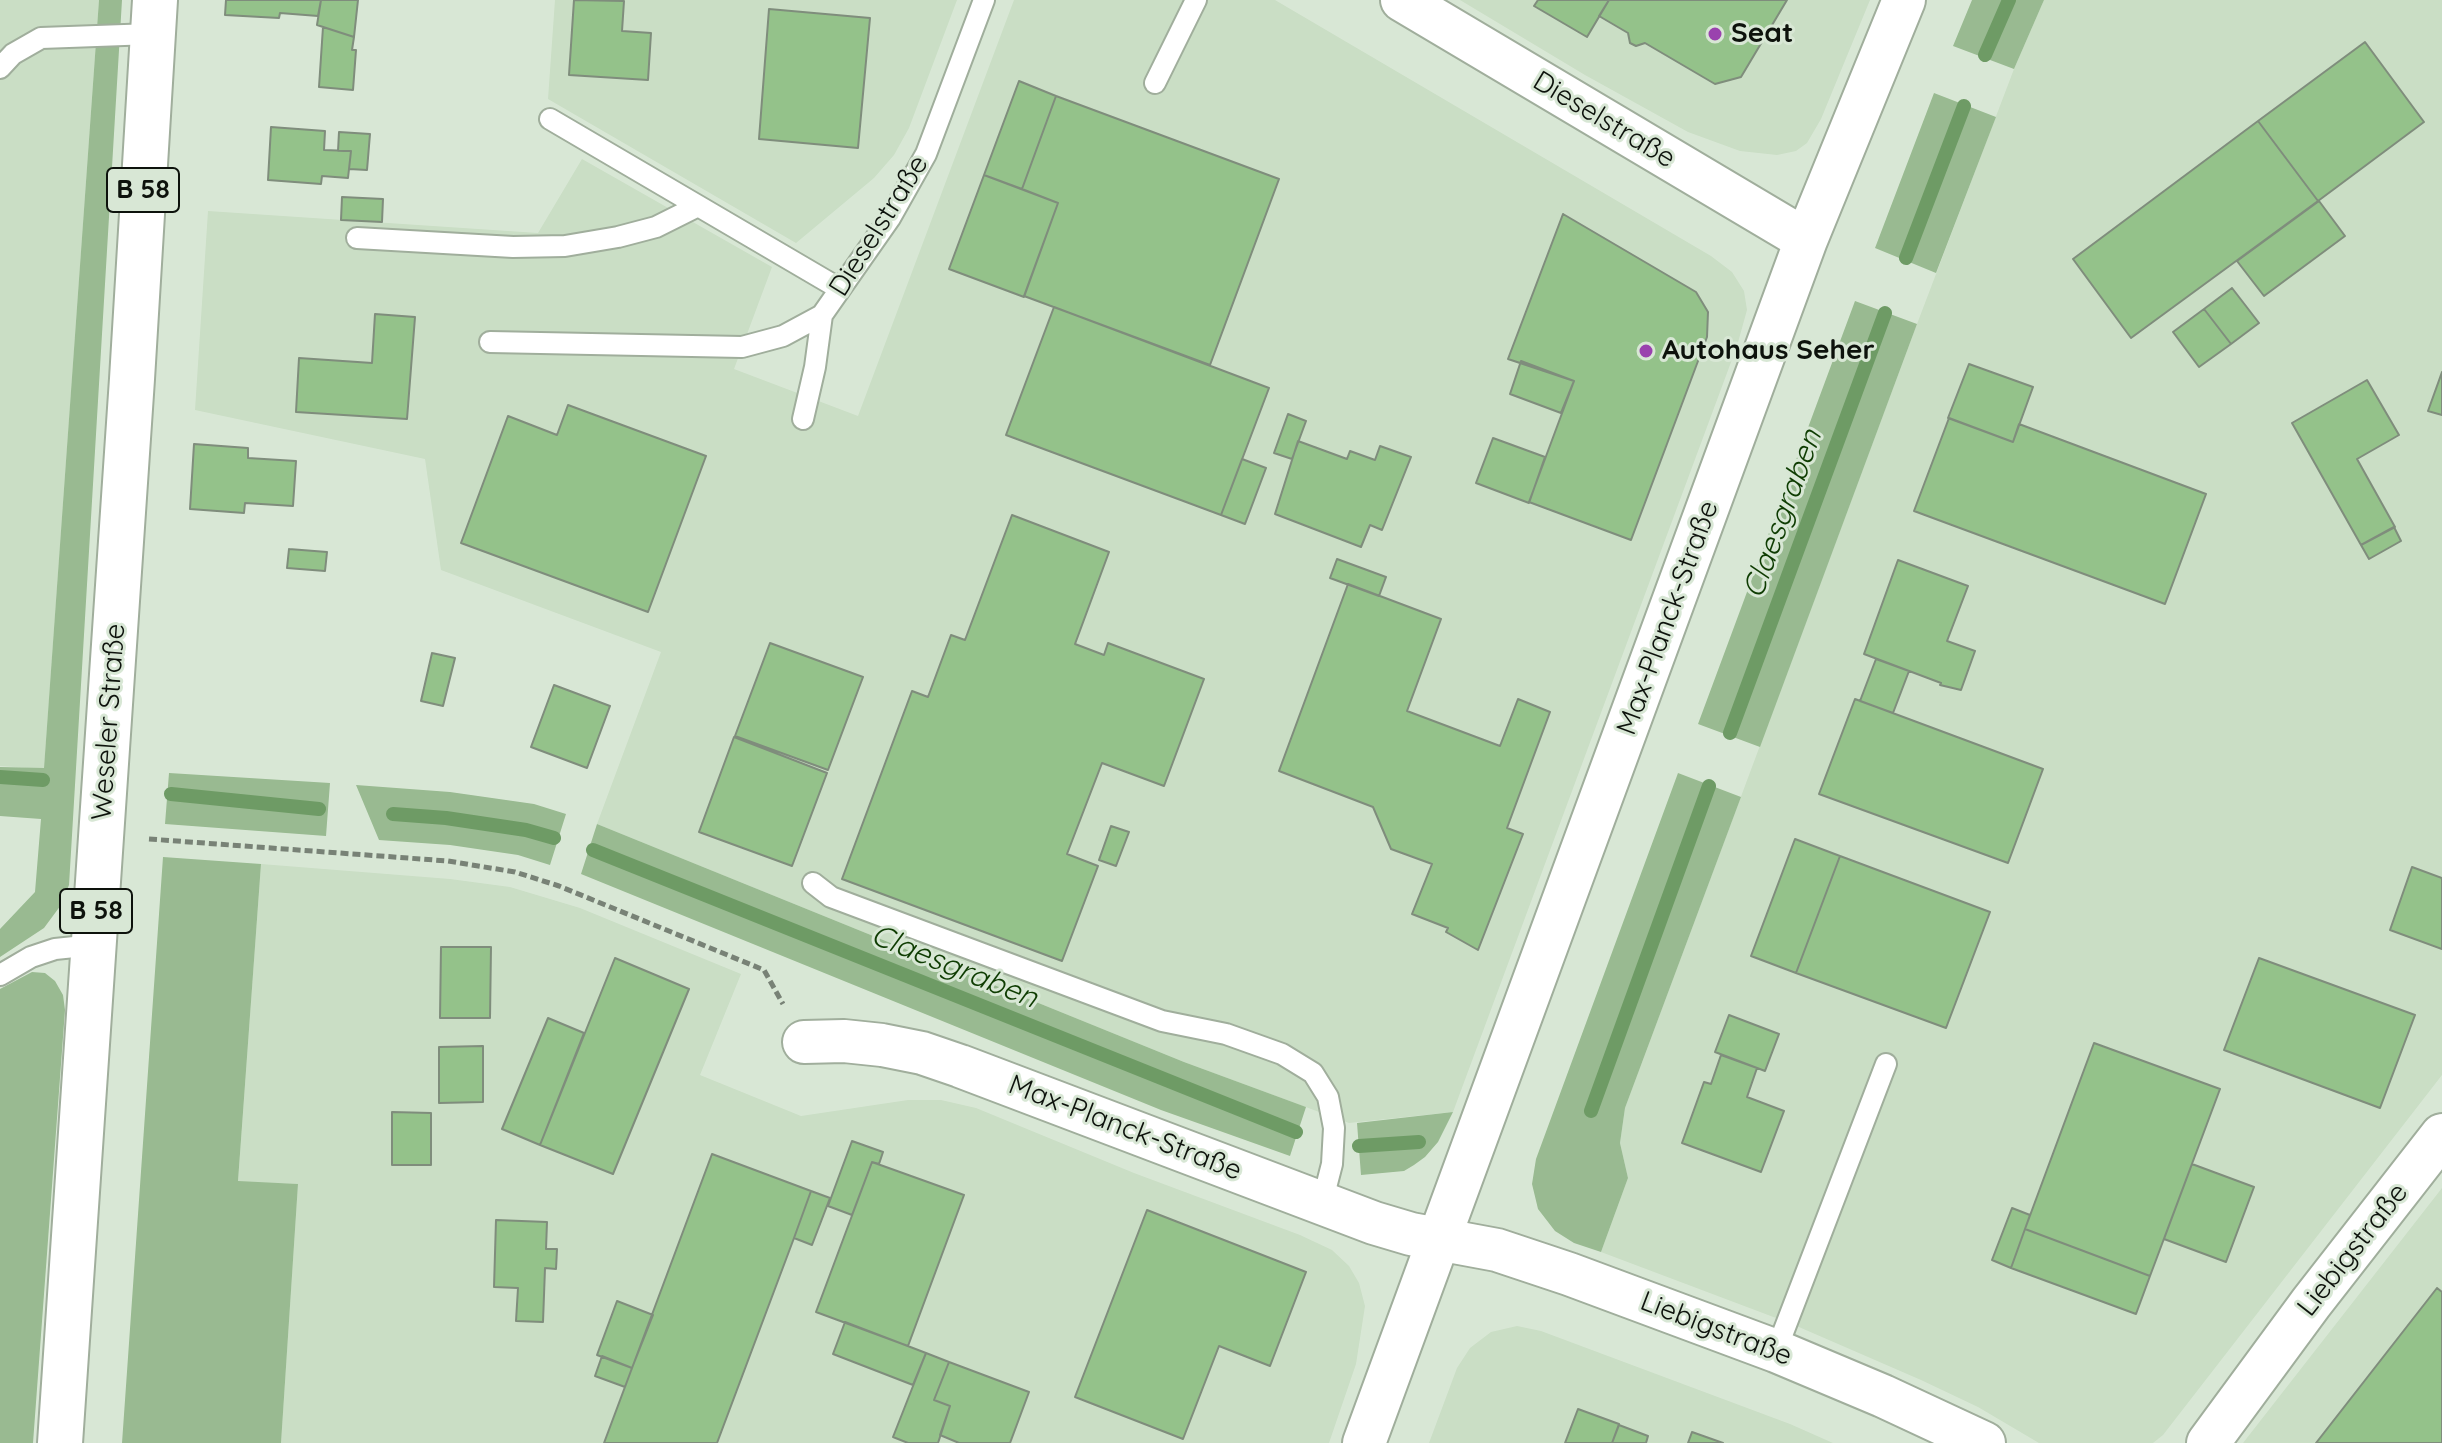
<!DOCTYPE html>
<html>
<head>
<meta charset="utf-8">
<style>
	body { margin:0 }
	canvas { display:block; background:#d8e7d5 }
</style>
</head>
<body>
<canvas width="2442" height="1443"></canvas>
<script>
const context = document.querySelector('canvas').getContext('2d');
context.lineJoin = 'round';
function fill(path, color) {
  context.fillStyle = color;
  context.fill(path, 'evenodd');
}
function shape(rows) {
  const path = new Path2D();
  for (const r of rows) {
    path.moveTo(r[0], r[1]);
    for (let i = 2; i < r.length; i += 2) path.lineTo(r[i], r[i + 1]);
  }
  return path;
}
function strokePath(path, color, width, dash) {
  context.strokeStyle = color;
  context.lineWidth = width;
  context.lineCap = dash ? 'butt' : 'round';
  context.setLineDash(dash || []);
  context.stroke(path);
}
function label(font, color, halo, rows, align = 'center') {
  context.font = font + ' Quicksand,sans-serif';
  context.lineWidth = 6;
  context.setLineDash([]);
  context.textBaseline = 'middle';
  context.strokeStyle = halo;
  context.fillStyle = color;
  for (const [text, x, y, turn = 0] of rows) {
    context.save();
    context.translate(x, y);
    context.rotate((+turn || 0) * Math.PI / 180);
    context.textAlign = isNaN(turn) ? turn : align;
    if (halo) context.strokeText(text, 0, 0);
    context.fillText(text, 0, 0);
    context.restore();
  }
}
fill(shape([
	[0,0,99,0,44,769,0,766],
	[555,0,957,0,909,128,894,155,874,178,796,243,548,99],
	[1014,0,1275,0,1711,256,1732,272,1744,291,1747,310,1737,346,1453,1112,1349,1123,1184,1062,597,824,661,652,441,570,425,459,195,410,208,211,538,233,582,159,772,267,734,369,858,416],
	[1460,0,1870,0,1821,119,1807,143,1796,151,1777,155,1740,151,1688,132,1585,75],
	[2044,0,2442,0,2442,1075,2163,1435,2153,1443,2039,1443,1978,1407,1921,1380,1792,1324,1601,1252,1628,1178,1620,1143,1625,1108,1917,324,2014,69],
	[261,864,450,879,510,887,580,908,741,974,700,1075,801,1116,908,1100,941,1100,976,1108,1134,1173,1300,1235,1332,1250,1349,1266,1359,1283,1365,1306,1356,1364,1329,1443,281,1443,298,1184,238,1182],
	[2442,1188,2442,1443,2243,1443],
	[1517,1326,1541,1331,1790,1424,1833,1443,1429,1443,1457,1368,1470,1348,1491,1332]
]), '#cadec5');
fill(shape([
	[99,0,122,0,69,885,61,905,44,928,0,957,0,929,35,892,41,819,0,816,0,767,44,768],
	[1972,0,2044,0,2014,69,1953,46],
	[1934,93,1996,117,1936,273,1875,248],
	[1855,301,1917,324,1760,747,1698,724],
	[169,773,330,783,326,836,165,824],
	[1678,773,1741,797,1625,1108,1620,1143,1628,1178,1601,1252,1574,1243,1555,1231,1538,1209,1532,1184,1536,1159],
	[356,785,450,792,534,804,566,814,550,865,518,855,450,845,379,840],
	[597,824,1184,1062,1306,1107,1290,1156,1161,1110,581,874],
	[163,857,261,864,238,1181,298,1184,281,1443,122,1443],
	[32,972,45,973,55,981,63,995,65,1010,33,1443,0,1443,0,989],
	[1453,1112,1438,1142,1425,1157,1414,1165,1404,1171,1361,1175,1357,1123]
]), '#99ba91');
strokePath(shape([
	[1985,55,2009,0],
	[1906,258,1964,106],
	[1730,733,1885,313],
	[0,777,43,780],
	[171,794,319,809],
	[393,814,446,818,526,830,554,838],
	[593,850,1296,1132],
	[1591,1111,1709,786],
	[1359,1146,1419,1142]
]), '#6e9b65', 14);
const building = shape([
	[226,0,321,0,318,16,280,13,279,18,225,15,226,0],
	[321,0,358,0,354,37,317,25,321,0],
	[574,0,624,1,622,31,651,33,648,80,569,75,574,0],
	[1538,0,1609,0,1587,37,1534,6,1538,0],
	[1609,0,1787,0,1741,77,1715,84,1645,43,1636,46,1630,43,1628,33,1599,16,1609,0],
	[769,9,870,18,858,148,759,139,769,9],
	[323,27,354,37,352,50,356,50,353,90,319,87,323,27],
	[2365,42,2424,122,2318,201,2258,121,2365,42],
	[1019,81,1056,96,1022,189,984,175,1019,81],
	[1056,96,1279,179,1210,365,1024,296,1058,203,1022,189,1056,96],
	[2258,121,2318,201,2131,338,2073,259,2258,121],
	[271,127,325,131,324,150,351,151,348,178,322,176,321,184,268,180,271,127],
	[339,132,370,134,367,170,349,169,351,151,338,151,339,132],
	[984,175,1058,203,1024,297,949,269,984,175],
	[342,197,383,199,382,222,341,220,342,197],
	[2319,201,2345,236,2264,296,2237,261,2319,201],
	[1563,214,1696,292,1708,312,1707,337,1631,540,1529,502,1574,381,1508,359,1563,214],
	[2232,288,2259,323,2231,344,2204,309,2232,288],
	[1054,307,1269,388,1221,515,1006,435,1054,307],
	[2204,309,2231,344,2199,367,2173,332,2204,309],
	[375,314,415,317,407,419,296,412,299,358,372,363,375,314],
	[1521,361,1574,381,1561,413,1510,394,1521,361],
	[1969,364,2033,387,2013,442,1948,418,1969,364],
	[2442,372,2442,415,2428,411,2442,372],
	[2367,380,2399,435,2357,459,2395,527,2361,545,2292,423,2367,380],
	[568,405,706,456,648,612,461,543,508,416,557,435,568,405],
	[1288,414,1306,421,1292,459,1274,453,1288,414],
	[1949,418,2013,442,2019,424,2206,494,2165,604,1914,511,1949,418],
	[1493,438,1545,457,1529,503,1476,483,1493,438],
	[1298,441,1347,459,1350,451,1375,460,1380,446,1411,457,1382,530,1370,525,1361,547,1275,514,1298,441],
	[194,444,248,448,248,458,296,461,293,506,245,503,244,513,190,509,194,444],
	[1242,459,1266,468,1245,524,1221,515,1242,459],
	[1012,515,1109,552,1075,644,1104,655,1108,643,1204,679,1164,786,1102,763,1067,854,1098,866,1062,961,842,879,912,691,928,697,951,635,965,640,1012,515],
	[2394,527,2401,541,2369,559,2361,545,2394,527],
	[289,549,327,552,325,571,287,568,289,549],
	[1337,559,1386,577,1379,596,1330,578,1337,559],
	[1898,560,1968,586,1947,641,1975,651,1961,690,1940,685,1941,683,1864,654,1898,560],
	[1348,584,1441,619,1407,711,1500,746,1518,699,1550,712,1507,828,1523,834,1478,950,1446,932,1448,928,1412,914,1432,864,1391,849,1373,807,1279,771,1348,584],
	[770,643,863,677,828,770,735,736,770,643],
	[432,653,455,658,443,706,421,701,432,653],
	[1876,659,1909,671,1893,713,1860,701,1876,659],
	[554,685,610,706,587,768,531,747,554,685],
	[1855,699,2043,769,2008,863,1819,794,1855,699],
	[734,737,827,773,792,866,699,832,734,737],
	[1111,826,1129,832,1116,866,1099,860,1111,826],
	[1795,839,1840,856,1796,973,1751,956,1795,839],
	[1840,856,1990,912,1946,1028,1796,973,1840,856],
	[2412,867,2442,878,2442,949,2390,930,2412,867],
	[441,947,491,947,490,1018,440,1018,441,947],
	[615,958,689,989,613,1174,540,1145,615,958],
	[2259,958,2415,1015,2380,1108,2224,1050,2259,958],
	[1729,1015,1779,1034,1765,1071,1715,1052,1729,1015],
	[548,1018,584,1033,540,1145,502,1129,548,1018],
	[2094,1043,2220,1089,2150,1276,2025,1229,2094,1043],
	[483,1046,483,1102,439,1103,439,1047,483,1046],
	[1721,1055,1757,1068,1747,1097,1784,1111,1761,1172,1682,1143,1704,1082,1711,1084,1721,1055],
	[392,1112,431,1113,431,1165,392,1165,392,1112],
	[852,1141,883,1152,879,1164,872,1162,852,1215,828,1206,852,1141],
	[712,1154,811,1191,794,1238,717,1443,604,1443,712,1154],
	[872,1162,964,1195,908,1346,816,1312,872,1162],
	[2192,1164,2254,1187,2226,1262,2164,1239,2192,1164],
	[811,1191,830,1198,812,1245,794,1238,811,1191],
	[2012,1208,2030,1215,2011,1268,1992,1260,2012,1208],
	[1147,1210,1306,1272,1270,1366,1219,1346,1183,1439,1075,1397,1147,1210],
	[496,1220,547,1222,546,1249,557,1249,556,1269,545,1268,543,1322,516,1321,518,1288,494,1287,496,1220],
	[2025,1229,2150,1276,2136,1314,2011,1268,2025,1229],
	[2437,1288,2442,1292,2442,1443,2316,1443,2437,1288],
	[617,1301,653,1315,632,1368,597,1355,617,1301],
	[845,1322,926,1353,913,1385,833,1354,845,1322],
	[926,1353,949,1362,934,1400,950,1406,938,1443,908,1443,893,1437,926,1353],
	[602,1356,632,1368,625,1387,595,1376,602,1356],
	[949,1362,1029,1392,1010,1443,959,1443,940,1435,950,1406,934,1400,949,1362],
	[1578,1409,1619,1424,1612,1443,1565,1443,1578,1409],
	[1619,1425,1648,1436,1646,1443,1612,1443,1619,1425],
	[1692,1432,1723,1443,1688,1443,1692,1432]
]);
fill(building, '#94c28a');
strokePath(building, '#7f8d7c', 2);
const lane = shape([
	[0,68,13,54,41,38,152,34],
	[1155,83,1196,0],
	[550,119,840,289],
	[357,238,513,247,565,246,618,237,656,227,698,206],
	[490,342,742,347,783,336,822,315,890,218,926,154,984,0],
	[803,419,815,367,822,315],
	[813,883,831,897,1162,1021,1226,1034,1282,1054,1313,1073,1328,1097,1334,1128,1332,1164,1322,1203],
	[0,975,31,957,55,949,94,945],
	[1776,1351,1886,1064]
]);
const street = shape([
	[1402,0,1806,240],
	[804,1042,844,1041,882,1045,922,1053,960,1066,1374,1223,1411,1234,1497,1250,1569,1274,1776,1351,1883,1396,1984,1443],
	[1364,1443,1806,240,1904,0],
	[2208,1443,2311,1303,2442,1135]
]);
const primary = shape([
	[60,1443,132,379,155,0]
]);
strokePath(lane, '#a0ae9c', 24);
strokePath(street, '#a0ae9c', 46);
strokePath(primary, '#a0ae9c', 48);
strokePath(shape([
	[149,839,448,861,515,872,559,886,764,970,783,1004]
]), '#788276', 5, [8, 4]);
strokePath(lane, '#fff', 20);
strokePath(street, '#fff', 42);
strokePath(primary, '#fff', 44);
for (const [x, y, r, color] of [
	[1715,34,8,"#9a42ae"],
	[1646,351,8,"#9a42ae"]
]) {
  const dot = new Path2D();
  dot.arc(x, y, r, 0, 2 * Math.PI);
  context.fillStyle = color;
  context.fill(dot);
  strokePath(dot, '#d8e7d5', 3);
}
for (const [x, y, w] of [
	[143,190,72],
	[96,911,72]
]) {
  const box = new Path2D();
  box.roundRect(x - w / 2, y - 22, w, 44, 6);
  context.fillStyle = '#d8e7d5';
  context.fill(box);
  strokePath(box, '#0d120c', 2);
}
label('bold 26px', '#0d120c', null, [
	["B 58",143,190],
	["B 58",96,911]
]);
label('bold 28px', '#0d120c', '#d8e7d5', [
	["Seat",1731,34],
	["Autohaus Seher",1662,351]
], 'left');
label('28px', '#0d120c', '#d8e7d5', [
	["Dieselstraße",1604,120,31],
	["Dieselstraße",879,226,-58],
	["Max-Planck-Straße",1668,618,-70],
	["Weseler Straße",109,722,-86],
	["Max-Planck-Straße",1125,1128,21],
	["Liebigstraße",2353,1250,-52],
	["Liebigstraße",1716,1329,21]
]);
label('italic 30px', '#0e3c02', '#d8e7d5', [
	["Claesgraben",1783,514,-70],
	["Claesgraben",954,967,22]
]);
</script>
</body>
</html>
